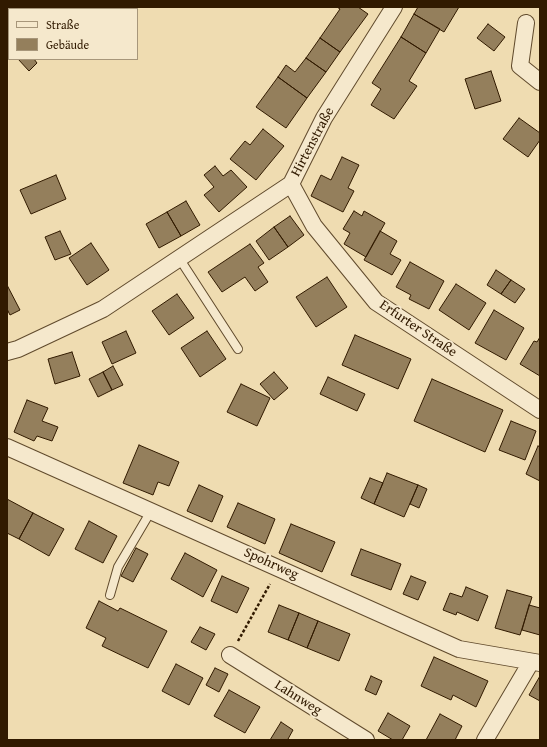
<!DOCTYPE html>
<html>
<head>
<meta charset="utf-8">
<style>
	body { margin:0 }
	#map { position:relative; width:547px; height:747px; overflow:hidden; background:#efdcb1; font-family:"Gentium Book Plus",serif }
	canvas { display:block }
	.frame { position:absolute; inset:0; border:8px solid #311a00; pointer-events:none }
	.legend { position:absolute; left:8px; top:8px; width:130px; height:52px; box-sizing:border-box; background:#f5e8cc; border:1px solid #a7967a; margin:0; padding:5px 7px; list-style:none; font-size:12px; color:#311a00 }
	.legend li { display:flex; align-items:center; gap:8px; height:20px }
	.legend b { width:20px; border:1px solid #a7967a }
</style>
</head>
<body>
<div id="map">
<canvas width="547" height="747"></canvas>
<div class="frame"></div>
<ul class="legend">
<li><b style="height:5px;background:#f5e8cc"></b>Straße</li>
<li><b style="height:11px;background:#947f5c"></b>Gebäude</li>
</ul>
</div>
<script>
const context = document.querySelector('canvas').getContext('2d');
context.lineJoin = 'round';
function fill(path, color) {
  context.fillStyle = color;
  context.fill(path, 'evenodd');
}
function shape(rows) {
  const path = new Path2D();
  for (const r of rows) {
    path.moveTo(r[0], r[1]);
    for (let i = 2; i < r.length; i += 2) path.lineTo(r[i], r[i + 1]);
  }
  return path;
}
function strokePath(path, color, width, dash) {
  context.strokeStyle = color;
  context.lineWidth = width;
  context.lineCap = dash ? 'butt' : 'round';
  context.setLineDash(dash || []);
  context.stroke(path);
}
function label(font, color, halo, rows, align = 'center') {
  context.font = font + ' "Gentium Book Plus",serif';
  context.lineWidth = 4;
  context.setLineDash([]);
  context.textBaseline = 'middle';
  context.strokeStyle = halo;
  context.fillStyle = color;
  for (const [text, x, y, turn = 0] of rows) {
    context.save();
    context.translate(x, y);
    context.rotate((+turn || 0) * Math.PI / 180);
    context.textAlign = isNaN(turn) ? turn : align;
    if (halo) context.strokeText(text, 0, 0);
    context.fillText(text, 0, 0);
    context.restore();
  }
}
const building = shape([
	[337,7,358,7,368,14,340,52,320,38,340,9,337,7],
	[418,7,459,7,444,32,414,14,418,7],
	[414,14,440,29,426,53,401,37,414,14],
	[488,24,505,37,494,51,477,38,488,24],
	[401,37,426,53,409,81,417,86,394,119,371,105,381,89,372,83,401,37],
	[320,38,340,52,326,72,306,58,320,38],
	[306,58,326,72,307,98,278,77,286,65,295,72,306,58],
	[18,59,34,59,37,63,29,71,18,59],
	[491,71,501,101,475,109,465,79,491,71],
	[278,77,307,98,286,128,256,107,278,77],
	[519,118,540,133,540,140,528,157,503,139,519,118],
	[263,129,284,146,256,180,230,159,245,141,250,145,263,129],
	[342,157,359,165,348,188,354,191,343,212,311,196,321,175,331,180,342,157],
	[215,166,223,176,231,170,247,187,219,212,204,195,214,187,204,175,215,166],
	[56,175,66,199,31,214,20,190,56,175],
	[186,201,200,225,181,236,167,212,186,201],
	[354,211,362,216,364,211,385,223,366,257,344,244,350,233,343,229,354,211],
	[167,212,181,236,159,248,146,224,167,212],
	[290,216,304,235,288,247,274,227,290,216],
	[274,227,288,247,269,260,256,241,274,227],
	[60,231,71,254,55,260,45,237,60,231],
	[380,231,397,241,390,254,401,260,392,275,364,260,380,231],
	[91,243,109,270,87,285,69,258,91,243],
	[250,244,264,263,258,267,268,282,255,291,245,277,222,292,208,272,250,244],
	[410,262,444,281,429,309,409,299,411,295,396,287,410,262],
	[496,270,511,280,501,294,487,285,496,270],
	[327,277,347,307,316,327,296,297,327,277],
	[511,280,525,289,515,303,501,294,511,280],
	[456,284,486,303,469,330,439,310,456,284],
	[7,285,20,310,10,315,7,309,7,285],
	[177,294,194,318,169,335,152,311,177,294],
	[494,310,524,328,506,360,475,343,494,310],
	[126,331,136,353,112,364,102,342,126,331],
	[207,331,226,359,200,377,181,348,207,331],
	[355,335,411,359,398,389,342,365,355,335],
	[540,337,540,376,520,364,534,341,537,342,540,337],
	[72,352,80,376,55,384,48,359,72,352],
	[113,366,123,385,112,390,103,372,113,366],
	[103,372,112,390,98,397,89,379,103,372],
	[274,372,288,388,274,400,260,384,274,372],
	[328,377,365,394,357,411,320,394,328,377],
	[432,379,503,410,485,452,414,421,432,379],
	[241,384,270,398,257,426,227,412,241,384],
	[27,400,48,408,42,421,58,427,52,441,37,436,34,441,14,432,27,400],
	[511,421,536,431,525,460,499,450,511,421],
	[139,445,179,462,169,486,158,482,153,495,123,483,139,445],
	[538,446,540,447,540,481,526,474,538,446],
	[387,473,418,485,404,517,374,504,387,473],
	[370,478,383,483,374,504,361,498,370,478],
	[199,485,223,496,212,522,187,511,199,485],
	[418,485,427,489,419,508,410,504,418,485],
	[7,499,33,513,19,539,7,533,7,499],
	[238,503,275,519,265,544,227,527,238,503],
	[33,513,64,529,49,556,19,539,33,513],
	[89,521,117,536,103,563,75,549,89,521],
	[291,524,335,542,322,572,279,553,291,524],
	[136,548,148,554,133,582,121,576,136,548],
	[361,549,401,564,391,590,351,575,361,549],
	[185,553,217,570,203,597,171,579,185,553],
	[222,576,249,588,237,613,211,601,222,576],
	[411,576,426,582,418,600,403,594,411,576],
	[466,587,488,596,478,621,457,612,456,615,443,610,450,593,462,597,466,587],
	[507,590,532,597,520,635,495,628,507,590],
	[99,601,118,611,120,608,167,631,148,668,102,646,106,638,86,628,99,601],
	[279,605,299,613,288,640,268,632,279,605],
	[529,605,540,608,540,635,522,630,529,605],
	[299,613,318,621,307,648,288,640,299,613],
	[318,621,350,634,339,661,307,648,318,621],
	[200,627,215,634,206,650,191,642,200,627],
	[434,657,488,681,476,707,453,695,451,700,421,686,434,657],
	[176,664,203,678,189,705,162,691,176,664],
	[215,668,228,674,219,692,206,685,215,668],
	[371,676,382,681,376,695,365,690,371,676],
	[540,676,540,701,529,695,540,676],
	[229,690,260,707,245,733,214,716,229,690],
	[388,713,410,726,402,740,393,740,378,731,388,713],
	[440,714,462,726,455,740,426,740,440,714],
	[281,722,293,730,288,739,290,740,270,740,281,722]
]);
fill(building, '#947f5c');
strokePath(building, '#311a00', 1);
const service = shape([
	[179,258,238,349],
	[110,595,118,567,151,511]
]);
const minor = shape([
	[7,17,9,19],
	[526,23,520,66,540,82],
	[291,184,314,226,376,302,540,410],
	[7,352,18,349,103,309,291,184,324,118,394,7],
	[7,447,459,649,540,663],
	[230,655,366,740],
	[485,740,531,662]
]);
strokePath(service, '#604a2c', 10);
strokePath(minor, '#604a2c', 18);
strokePath(shape([
	[238,641,270,584]
]), '#311a00', 2.5, [3, 2]);
strokePath(service, '#f5e8cc', 8);
strokePath(minor, '#f5e8cc', 16);
label('14px', '#311a00', '#f5e8cc', [
	["Hirtenstraße",313,142,-62],
	["Erfurter Straße",418,329,34],
	["Spohrweg",271,564,24],
	["Lahnweg",298,698,32]
]);
</script>
</body>
</html>
